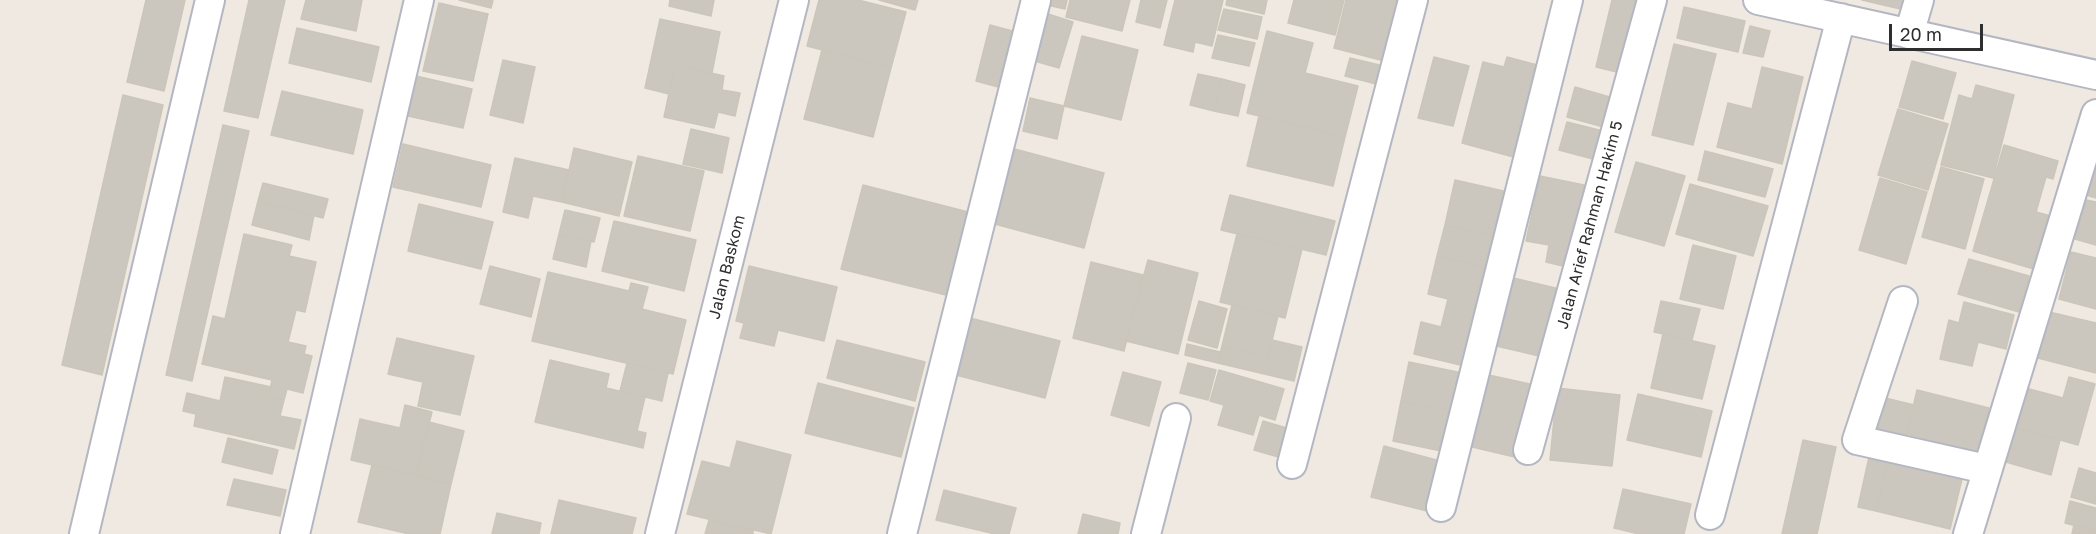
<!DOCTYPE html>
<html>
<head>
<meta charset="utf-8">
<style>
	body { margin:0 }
	#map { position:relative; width:2096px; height:534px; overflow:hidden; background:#efe9e1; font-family:"Golos Text",sans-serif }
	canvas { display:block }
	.scale { position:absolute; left:1889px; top:24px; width:94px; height:27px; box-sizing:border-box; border:3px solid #2e2e2e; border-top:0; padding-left:8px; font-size:18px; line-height:21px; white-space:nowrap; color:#2e2e2e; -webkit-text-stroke:4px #fff; paint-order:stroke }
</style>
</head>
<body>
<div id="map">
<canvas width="2096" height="534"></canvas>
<div class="scale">20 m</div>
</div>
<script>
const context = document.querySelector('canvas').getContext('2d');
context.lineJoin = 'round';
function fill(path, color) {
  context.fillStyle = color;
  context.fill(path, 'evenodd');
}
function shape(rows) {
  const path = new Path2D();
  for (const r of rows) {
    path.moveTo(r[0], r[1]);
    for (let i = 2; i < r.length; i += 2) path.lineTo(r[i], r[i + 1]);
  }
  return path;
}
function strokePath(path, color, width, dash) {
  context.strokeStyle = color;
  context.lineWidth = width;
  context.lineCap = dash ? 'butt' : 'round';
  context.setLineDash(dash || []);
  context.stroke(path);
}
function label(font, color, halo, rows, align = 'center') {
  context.font = font + ' "Golos Text",sans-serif';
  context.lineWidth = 6;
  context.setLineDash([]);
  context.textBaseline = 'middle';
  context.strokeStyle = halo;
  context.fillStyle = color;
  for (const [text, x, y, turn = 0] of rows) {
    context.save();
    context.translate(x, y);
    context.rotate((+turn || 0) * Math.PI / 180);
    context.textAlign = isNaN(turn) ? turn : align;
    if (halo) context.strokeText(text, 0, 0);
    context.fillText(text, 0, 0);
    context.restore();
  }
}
const building = shape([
	[146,0,185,0,164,91,127,82,146,0],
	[249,0,285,0,258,118,224,111,249,0],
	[306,0,362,0,356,31,301,19,306,0],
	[459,0,493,0,491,8,459,0],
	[670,0,714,0,711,16,669,6,670,0],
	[819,0,858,0,906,12,891,68,807,46,819,0],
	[879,0,918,0,915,10,879,0],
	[1048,0,1067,0,1065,9,1047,5,1048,0],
	[1070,0,1130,0,1122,31,1066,17,1070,0],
	[1141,0,1167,0,1160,28,1136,22,1141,0],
	[1175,0,1223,0,1212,46,1195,42,1193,52,1164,45,1175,0],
	[1227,0,1267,0,1264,14,1226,5,1227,0],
	[1294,0,1344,0,1335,35,1288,23,1294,0],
	[1346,0,1407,0,1392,63,1334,48,1346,0],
	[1612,0,1639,0,1621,73,1596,67,1612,0],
	[1862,0,1912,0,1909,11,1862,0],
	[439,3,488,14,473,81,423,71,439,3],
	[1684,7,1745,21,1738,52,1677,38,1684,7],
	[1224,9,1262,17,1257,39,1218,30,1224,9],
	[1045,13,1073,22,1059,68,1031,60,1045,13],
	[660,19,720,32,712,73,675,65,669,94,645,88,660,19],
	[990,25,1016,32,1002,88,976,81,990,25],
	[1750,26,1770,31,1763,57,1743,53,1750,26],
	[297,28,379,47,371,82,289,63,297,28],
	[1267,31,1313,43,1305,73,1358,86,1345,137,1247,113,1267,31],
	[1218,35,1255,43,1249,66,1212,58,1218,35],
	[1082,36,1138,50,1121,120,1064,106,1082,36],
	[1674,44,1716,54,1693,145,1652,135,1674,44],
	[822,50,891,68,873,137,804,119,822,50],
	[1434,57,1469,66,1453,126,1418,118,1434,57],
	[1507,57,1541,66,1526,123,1520,122,1519,127,1525,128,1517,158,1462,143,1483,62,1504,67,1507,57],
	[1350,58,1392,68,1388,87,1345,76,1350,58],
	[503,60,535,67,523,123,490,115,503,60],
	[1912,61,1956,73,1943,119,1899,107,1912,61],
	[675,65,724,76,722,90,740,93,735,116,718,112,714,128,664,117,675,65],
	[1762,67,1803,77,1782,164,1717,147,1728,103,1752,109,1762,67],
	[1198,74,1222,79,1214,111,1190,105,1198,74],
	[416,76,472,89,463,128,408,116,416,76],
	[1222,79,1245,85,1238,116,1214,111,1222,79],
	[1976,85,2014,95,1993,178,1941,165,1959,95,1972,99,1976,85],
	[1575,87,1620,100,1611,129,1567,117,1575,87],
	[282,91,363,110,353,154,271,135,282,91],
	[123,95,163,105,102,375,62,365,123,95],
	[1030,98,1064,106,1057,139,1023,131,1030,98],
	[1898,109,1948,124,1928,190,1878,175,1898,109],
	[1259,116,1345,137,1333,186,1247,166,1259,116],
	[1567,122,1611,133,1604,162,1559,150,1567,122],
	[223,125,249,131,192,381,166,375,223,125],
	[691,129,729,138,722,173,683,164,691,129],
	[403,144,491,165,481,207,393,187,403,144],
	[2004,145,2058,161,2053,179,2046,177,2036,212,2062,219,2047,273,1973,251,2004,145],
	[574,148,632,162,619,216,562,202,574,148],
	[1011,148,1104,173,1084,248,991,223,1011,148],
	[1705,151,1773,169,1765,197,1698,180,1705,151],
	[638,156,704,171,690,231,624,216,638,156],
	[515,158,569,170,562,202,533,196,528,218,503,212,515,158],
	[2096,159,2096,198,2086,195,2096,159],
	[1636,162,1685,176,1664,246,1615,232,1636,162],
	[1941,167,1984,179,1965,249,1922,237,1941,167],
	[1540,176,1584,185,1567,267,1546,262,1549,245,1526,241,1540,176],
	[1880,178,1927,192,1906,264,1859,250,1880,178],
	[1455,180,1508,192,1498,237,1445,225,1455,180],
	[263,183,328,199,323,218,258,201,263,183],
	[1690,184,1768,206,1753,256,1676,234,1690,184],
	[863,185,972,213,950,296,841,269,863,185],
	[1230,195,1335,221,1326,255,1221,230,1230,195],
	[2086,200,2096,202,2096,245,2075,239,2086,200],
	[258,201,314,215,309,240,252,225,258,201],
	[419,204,493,222,481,269,408,251,419,204],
	[565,210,600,218,594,242,559,234,565,210],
	[614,221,696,240,684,291,602,271,614,221],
	[1445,225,1503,238,1495,270,1437,256,1445,225],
	[244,234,292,245,289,256,316,262,305,312,296,310,288,342,306,346,304,354,312,356,303,393,287,389,284,400,269,396,272,380,202,364,213,316,225,319,244,234],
	[559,234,591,241,586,267,553,259,559,234],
	[1237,234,1302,249,1285,318,1220,302,1237,234],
	[1693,245,1736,256,1723,309,1680,299,1693,245],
	[2071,252,2096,258,2096,309,2059,299,2071,252],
	[1437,256,1495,270,1473,368,1414,354,1421,322,1441,327,1448,299,1428,294,1437,256],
	[1969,259,2029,276,2019,312,1958,294,1969,259],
	[1148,260,1198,273,1178,354,1126,341,1148,260],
	[1091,262,1143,275,1124,351,1073,338,1091,262],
	[490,266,540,279,531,317,480,304,490,266],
	[749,266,837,287,824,341,778,330,774,346,740,338,744,323,736,321,749,266],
	[548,272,629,291,631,283,648,287,642,309,686,320,673,374,532,341,548,272],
	[1505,276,1568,291,1552,359,1488,344,1505,276],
	[1199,301,1227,309,1217,348,1188,340,1199,301],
	[1661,301,1700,309,1692,340,1654,332,1661,301],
	[1964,302,2014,315,2006,349,1978,342,1972,366,1940,359,1949,320,1959,323,1964,302],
	[1232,305,1278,316,1268,357,1222,346,1232,305],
	[2045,311,2096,323,2096,373,2034,357,2045,311],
	[970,318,1060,341,1045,398,956,375,970,318],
	[1663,334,1715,346,1702,399,1651,388,1663,334],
	[397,338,474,356,460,415,418,406,423,382,388,374,397,338],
	[837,340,925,362,915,401,827,378,837,340],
	[1272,340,1302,347,1294,381,1218,363,1222,346,1268,357,1272,340],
	[1187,344,1220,352,1218,363,1185,355,1187,344],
	[550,360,609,374,606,388,645,397,637,431,646,433,643,448,535,422,550,360],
	[1409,362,1467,374,1459,413,1401,401,1409,362],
	[627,363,668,373,662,401,620,391,627,363],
	[1188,363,1216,370,1208,400,1180,393,1188,363],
	[1219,370,1284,389,1275,420,1259,415,1253,435,1218,425,1224,405,1210,401,1219,370],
	[1123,372,1161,382,1149,426,1111,415,1123,372],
	[1484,374,1539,386,1523,459,1468,446,1484,374],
	[225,377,271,387,269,396,284,400,280,416,301,420,294,449,194,426,196,414,183,411,187,393,220,401,225,377],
	[2069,377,2095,384,2078,445,2007,425,2018,386,2063,398,2069,377],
	[818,383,914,408,901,457,805,433,818,383],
	[1557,388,1620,395,1612,466,1550,460,1557,388],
	[1917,390,1989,408,1978,452,1907,434,1917,390],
	[1638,394,1712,411,1701,457,1627,440,1638,394],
	[1877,396,1914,405,1904,447,1868,438,1877,396],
	[1401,401,1459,413,1451,453,1393,441,1401,401],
	[405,405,432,412,416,475,351,460,360,419,400,428,405,405],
	[1263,421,1290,429,1282,458,1254,450,1263,421],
	[429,422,464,431,451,484,416,475,429,422],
	[2016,428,2060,440,2051,475,2006,462,2016,428],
	[228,438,278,450,272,474,222,462,228,438],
	[1803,440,1836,447,1817,534,1782,534,1803,440],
	[737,441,791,455,771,534,687,514,702,461,730,468,737,441],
	[1384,446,1444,462,1431,512,1371,497,1384,446],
	[1869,457,1888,461,1876,511,1858,507,1869,457],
	[1888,461,1962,479,1950,529,1876,511,1888,461],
	[372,465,451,484,440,534,409,534,358,522,372,465],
	[2079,468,2096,473,2096,504,2071,497,2079,468],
	[234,479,286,490,280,516,227,505,234,479],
	[1623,489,1691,504,1684,534,1639,534,1614,528,1623,489],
	[944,490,1016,508,1009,534,995,534,936,520,944,490],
	[559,500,636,518,632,534,551,534,559,500],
	[2070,501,2096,508,2096,531,2065,523,2070,501],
	[497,513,541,523,539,534,492,534,497,513],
	[1083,514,1120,523,1118,534,1078,534,1083,514],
	[709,520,753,531,753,534,705,534,709,520],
	[2074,525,2096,531,2096,534,2072,534,2074,525]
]);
fill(building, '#cbc7bf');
strokePath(building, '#cbc5ba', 1.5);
const street = shape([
	[1758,0,2096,75],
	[1909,34,1919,0],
	[1903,301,1857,440,1986,469],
	[1528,450,1652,0],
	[1292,464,1413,0],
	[1441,507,1568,0],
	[1710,515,1841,18],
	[84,534,210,0],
	[295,534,419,0],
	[660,534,794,0],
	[902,534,1036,0],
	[1146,534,1176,418],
	[1968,534,2096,114]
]);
strokePath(street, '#b4b7c1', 32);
strokePath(street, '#fff', 28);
label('16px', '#2e2e2e', '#fff', [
	["Jalan Arief Rahman Hakim 5",1590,225,-75],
	["Jalan Baskom",727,267,-76]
]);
</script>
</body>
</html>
